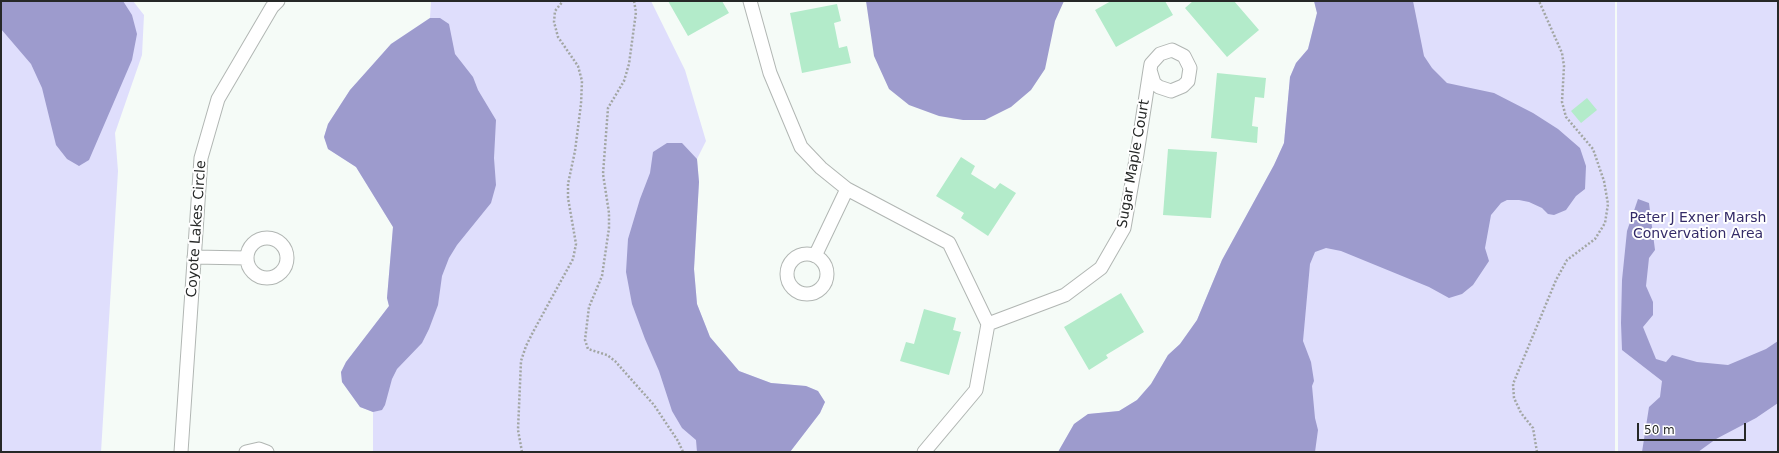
<!DOCTYPE html>
<html>
<head>
<meta charset="utf-8">
<style>
	body { margin:0 }
	#map { position:relative; width:1779px; height:453px; overflow:hidden; background:#f5fbf7; font-family:"DejaVu Sans",sans-serif }
	canvas { display:block }
	.frame { position:absolute; inset:0; border:2px solid #262827; pointer-events:none }
	.scale { position:absolute; left:1637px; top:423px; width:109px; height:18px; box-sizing:border-box; border:2px solid #262827; border-top:0; padding-left:5px; font-size:12px; line-height:14px; white-space:nowrap; color:#262827; -webkit-text-stroke:3px #fff; paint-order:stroke }
</style>
</head>
<body>
<div id="map">
<canvas width="1779" height="453"></canvas>
<div class="frame"></div>
<div class="scale">50 m</div>
</div>
<script>
const context = document.querySelector('canvas').getContext('2d');
context.lineJoin = 'round';
function fill(path, color) {
  context.fillStyle = color;
  context.fill(path, 'evenodd');
}
function shape(rows) {
  const path = new Path2D();
  for (const r of rows) {
    if (r.length === 3) {
      path.moveTo(r[0] + r[2], r[1]);
      path.arc(r[0], r[1], r[2], 0, 2 * Math.PI);
      continue;
    }
    path.moveTo(r[0], r[1]);
    for (let i = 2; i < r.length; i += 2) path.lineTo(r[i], r[i + 1]);
  }
  return path;
}
function strokePath(path, color, width, dash) {
  context.strokeStyle = color;
  context.lineWidth = width;
  context.lineCap = dash ? 'butt' : 'round';
  context.setLineDash(dash || []);
  context.stroke(path);
}
function label(font, color, halo, rows, align = 'center') {
  context.font = font + ' "DejaVu Sans",sans-serif';
  context.lineWidth = 4;
  context.setLineDash([]);
  context.textBaseline = 'middle';
  context.strokeStyle = halo;
  context.fillStyle = color;
  for (const [text, x, y, turn = 0] of rows) {
    context.save();
    context.translate(x, y);
    context.rotate((+turn || 0) * Math.PI / 180);
    context.textAlign = isNaN(turn) ? turn : align;
    if (halo) context.strokeText(text, 0, 0);
    context.fillText(text, 0, 0);
    context.restore();
  }
}
fill(shape([
	[1,1,133,1,144,15,142,55,115,133,118,171,101,452,1,452],
	[431,1,651,1,685,70,706,141,697,159,699,182,694,269,697,304,710,337,739,371,771,383,806,386,818,391,825,402,820,413,790,452,373,452,373,412,360,407,342,382,341,372,346,362,389,306,387,298,393,227,356,167,328,149,324,137,328,124,350,90,375,62,391,44,430,18],
	[1314,1,1615,1,1615,452,1058,452,1074,424,1088,414,1119,411,1137,400,1151,384,1168,355,1180,344,1197,320,1222,260,1274,165,1284,143,1290,77,1296,63,1308,49,1317,13],
	[1617,1,1778,1,1778,452,1618,452]
]), '#dfdefc');
fill(shape([
	[1,1,123,1,132,15,137,34,132,60,89,160,79,166,67,159,56,145,42,88,31,64,1,29],
	[866,1,1064,1,1055,21,1045,69,1031,90,1011,107,985,120,963,120,939,116,909,105,889,89,874,56],
	[1314,1,1413,1,1424,56,1432,68,1447,83,1494,93,1533,113,1558,129,1580,148,1586,166,1585,189,1576,196,1566,210,1554,215,1548,214,1542,208,1529,202,1519,200,1507,200,1501,203,1491,215,1485,248,1489,261,1473,285,1462,294,1449,298,1429,287,1341,251,1326,248,1315,252,1310,264,1303,341,1311,362,1314,381,1312,386,1315,418,1318,430,1315,452,1058,452,1074,424,1088,414,1119,411,1137,400,1151,384,1168,355,1180,344,1197,320,1222,260,1274,165,1284,143,1290,77,1296,63,1308,49,1317,13],
	[430,18,440,18,449,24,455,54,473,77,478,90,496,120,494,158,496,185,491,203,457,245,449,258,442,276,438,305,429,329,422,343,397,369,392,379,385,405,382,410,373,412,360,407,342,382,341,372,346,362,389,306,387,298,393,227,356,167,328,149,324,137,328,124,350,90,375,62,391,44],
	[667,143,682,143,697,159,699,182,694,269,697,304,710,337,739,371,771,383,806,386,818,391,825,402,820,413,790,452,697,452,696,440,682,428,672,411,659,371,645,339,632,304,626,272,628,239,640,199,650,173,653,152],
	[1638,199,1649,203,1655,250,1649,258,1646,286,1653,302,1653,315,1643,327,1656,359,1666,362,1672,355,1697,362,1728,365,1766,349,1778,341,1778,403,1756,418,1716,439,1698,452,1642,452,1649,407,1660,397,1662,381,1622,350,1621,323,1622,280,1627,231]
]), '#9d9bcd');
fill(shape([
	[668,1,722,1,729,13,688,36],
	[1111,1,1165,1,1173,15,1116,47,1095,10],
	[1193,1,1234,1,1259,30,1227,57,1185,8],
	[837,4,841,21,834,23,839,48,847,46,851,63,802,73,790,13],
	[1217,73,1266,78,1264,98,1255,97,1252,126,1258,127,1257,143,1211,138],
	[1587,98,1597,110,1581,123,1571,111],
	[1168,149,1217,152,1211,218,1163,215],
	[961,157,975,166,971,174,995,189,1000,183,1016,193,988,236,961,218,964,213,936,196],
	[1121,293,1144,332,1106,355,1108,358,1089,370,1064,327],
	[924,309,956,318,953,330,961,332,949,375,900,361,906,342,914,344]
]), '#b3ebca');
const street = shape([
	[750,1,770,73,801,147,821,168,847,189,949,243,988,324,976,390,924,452],
	[267,258,20],
	[807,274,20],
	[815,256,847,189],
	[194,257,247,258],
	[988,324,1065,295,1101,268,1124,228,1137,154,1150,70,1151,64,1160,54,1172,50,1184,56,1190,68,1188,81,1183,86,1171,91,1159,87,1154,83,1150,70],
	[181,452,201,158,218,99,272,7,278,1],
	[246,452,259,449,267,452]
]);
strokePath(street, '#b1b6b3', 15);
strokePath(shape([
	[634,1,636,12,629,64,624,81,608,108,603,174,609,213,609,228,602,276,589,307,585,340,588,349,607,355,615,361,654,405,678,441,683,452],
	[522,452,518,430,521,361,526,346,533,332,573,259,576,244,568,198,568,184,575,151,581,104,582,81,578,66,558,37,554,22,555,11,563,1],
	[1537,452,1533,428,1521,413,1514,398,1513,384,1556,280,1567,260,1595,239,1605,223,1608,204,1604,181,1593,149,1566,117,1562,102,1564,66,1562,53,1539,1]
]), '#a2a6a3', 2.5, [2, 2]);
strokePath(street, '#fff', 13);
label('14px', '#262827', '#fff', [
	["Sugar Maple Court",1134,164,-80],
	["Coyote Lakes Circle",197,229,-86]
]);
label('14px', '#342b68', '#fff', [
	["Peter J Exner Marsh",1698,218],
	["Convervation Area",1698,234]
]);
</script>
</body>
</html>
